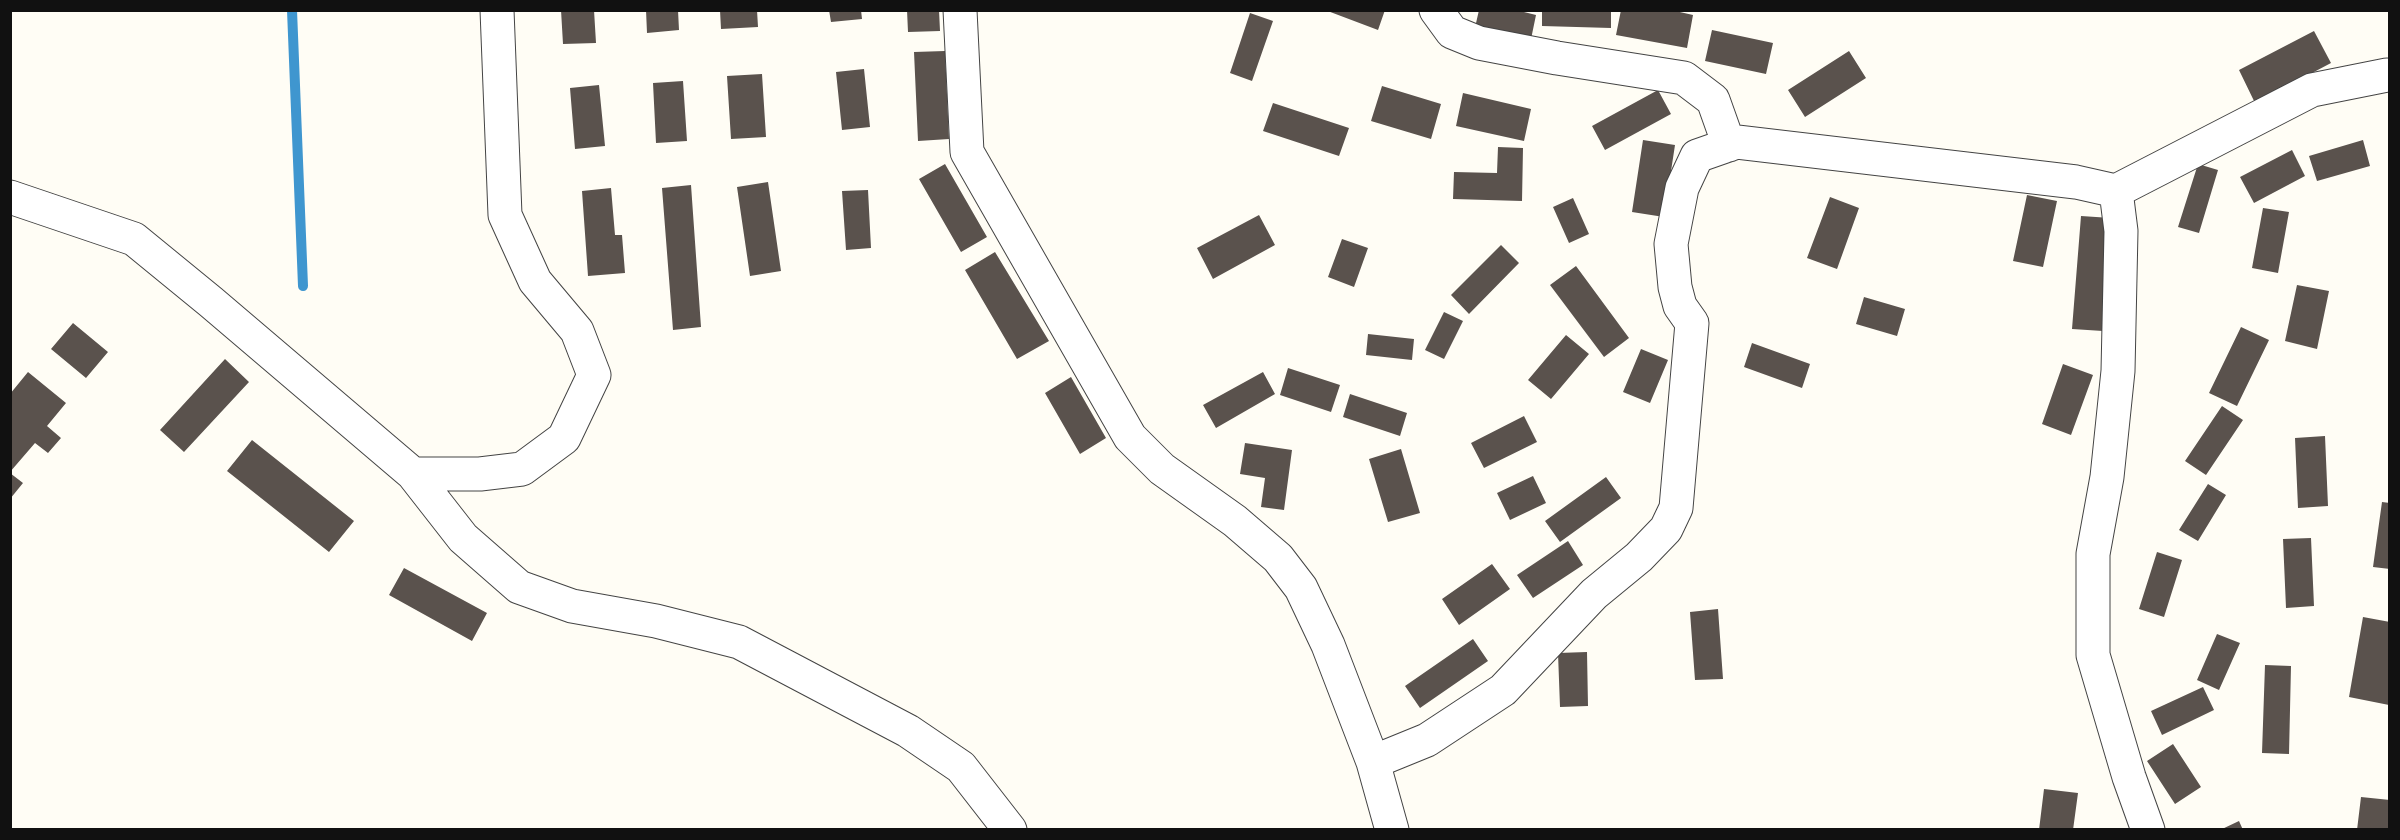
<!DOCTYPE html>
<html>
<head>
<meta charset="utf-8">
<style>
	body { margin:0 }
	#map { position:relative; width:2400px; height:840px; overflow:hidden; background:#fffdf5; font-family:"PT Serif",serif }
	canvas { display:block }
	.frame { position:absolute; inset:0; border:12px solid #111; pointer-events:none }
</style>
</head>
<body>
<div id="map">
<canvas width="2400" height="840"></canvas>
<div class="frame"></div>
</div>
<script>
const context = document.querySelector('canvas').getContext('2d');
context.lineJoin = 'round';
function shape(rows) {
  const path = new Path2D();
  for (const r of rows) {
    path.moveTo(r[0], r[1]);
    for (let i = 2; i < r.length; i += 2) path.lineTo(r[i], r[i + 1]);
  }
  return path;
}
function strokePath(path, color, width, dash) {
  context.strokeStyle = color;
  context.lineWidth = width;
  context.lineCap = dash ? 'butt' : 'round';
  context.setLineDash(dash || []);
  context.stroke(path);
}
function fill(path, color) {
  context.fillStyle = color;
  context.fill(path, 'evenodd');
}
strokePath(shape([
	[292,10,303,286]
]), '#3f96cf', 10);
fill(shape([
	[561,10,594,10,596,43,563,44],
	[646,10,678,10,679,30,647,33],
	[720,10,757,10,758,27,721,29],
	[829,10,861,10,862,19,831,22],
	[907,10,939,10,940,31,908,32],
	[1325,10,1385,10,1378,30],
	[1479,10,1516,10,1536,15,1530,44,1474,32],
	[1542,10,1611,10,1611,28,1542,26],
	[1621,10,1671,10,1693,15,1687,48,1616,35],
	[1250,13,1273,21,1252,81,1230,73],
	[1712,30,1773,43,1766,74,1705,61],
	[2314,31,2331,63,2255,103,2239,70],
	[945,51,949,139,918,141,914,52],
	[1849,51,1866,78,1805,117,1788,90],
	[864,69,870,127,842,130,836,72],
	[762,74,766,137,731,139,727,76],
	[683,81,687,141,656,143,653,83],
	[599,85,605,146,575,149,570,88],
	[1382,86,1441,104,1431,139,1371,121],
	[1658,90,1671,114,1605,150,1592,126],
	[1463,93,1531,109,1524,141,1456,126],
	[1273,103,1349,128,1339,156,1263,131],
	[1643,140,1675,145,1664,217,1632,212],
	[2363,140,2370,166,2317,181,2309,156],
	[1498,147,1523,148,1522,201,1453,199,1454,172,1497,173],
	[2292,150,2305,176,2254,203,2240,177],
	[945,164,987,237,961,252,919,179],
	[2198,164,2218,170,2199,233,2178,227],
	[768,182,781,271,750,276,737,187],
	[691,185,701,327,673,330,662,188],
	[611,188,615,235,622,235,625,273,588,276,582,191],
	[868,190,871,248,846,250,842,191],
	[2027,195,2057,201,2043,267,2013,261],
	[1830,197,1859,208,1837,269,1807,258],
	[1573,198,1589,234,1569,243,1553,207],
	[2263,208,2289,212,2278,273,2252,268],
	[1259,215,1275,245,1213,279,1197,248],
	[2081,216,2111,218,2103,331,2072,329],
	[1342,239,1368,248,1354,287,1328,277],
	[1501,245,1519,263,1469,314,1451,295],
	[995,252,1049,341,1017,359,965,270],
	[1576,266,1629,338,1604,357,1550,285],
	[2297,285,2329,291,2317,349,2285,341],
	[1864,297,1905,309,1897,336,1856,324],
	[1444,312,1463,321,1444,359,1425,350],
	[73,323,108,352,86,378,51,349],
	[2241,327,2269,340,2237,406,2209,393],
	[1368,334,1414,339,1412,360,1366,355],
	[1566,335,1589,354,1551,399,1528,380],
	[1752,343,1810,364,1802,388,1744,367],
	[1641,349,1668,360,1650,403,1623,392],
	[225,359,249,382,184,452,160,430],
	[2063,364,2093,375,2071,435,2042,424],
	[1288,368,1340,385,1331,412,1280,395],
	[28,372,66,403,47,426,61,438,48,453,35,443,10,472,10,394],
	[1263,372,1275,394,1216,428,1203,405],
	[1071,377,1106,438,1080,454,1045,393],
	[1350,394,1407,413,1400,436,1343,417],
	[2222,406,2243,420,2206,475,2185,461],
	[1524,416,1537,442,1484,468,1471,443],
	[2325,436,2328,506,2298,508,2295,438],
	[252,440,354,521,329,552,227,471],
	[1245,443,1292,450,1284,510,1261,507,1265,478,1240,474],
	[1401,449,1420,513,1388,522,1369,459],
	[10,473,23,483,10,499],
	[1533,476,1546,503,1510,520,1497,493],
	[1606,477,1621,498,1560,542,1545,521],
	[2208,484,2226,495,2198,541,2179,530],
	[2382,502,2390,503,2390,569,2373,567],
	[2311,538,2314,606,2286,608,2283,539],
	[1568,541,1583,565,1533,598,1517,575],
	[2157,552,2182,560,2164,617,2139,609],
	[1492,564,1510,589,1459,625,1442,599],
	[404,568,487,613,472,641,389,595],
	[1718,609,1723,679,1695,680,1690,612],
	[2363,617,2390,622,2389,705,2349,697],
	[2217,634,2240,643,2219,690,2197,680],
	[1473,639,1488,661,1420,708,1405,686],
	[1587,652,1588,706,1560,707,1558,653],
	[2265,665,2291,666,2289,754,2262,753],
	[2203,687,2214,710,2162,735,2151,711],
	[2173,744,2201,787,2175,804,2147,761],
	[2044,789,2078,793,2073,830,2039,830],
	[2361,797,2390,800,2389,830,2357,830],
	[2239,821,2243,830,2220,830]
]), '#5a524d');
const minor = shape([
	[960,10,967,152,1130,437,1162,469,1235,521,1278,558,1301,588,1328,645,1373,762,1392,830],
	[1436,10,1452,32,1479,43,1557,58,1684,78,1713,100,1729,145],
	[2116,191,2121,231,2118,371,2107,477,2093,554,2093,655,2129,777,2148,830],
	[10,197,134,239,211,302,413,474,463,538,519,587,572,606,656,621,739,642,908,731,961,767,1010,830],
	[413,474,480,474,522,469,564,438,594,375,577,331,535,281,505,215,497,10],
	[1373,762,1427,740,1503,690,1594,594,1639,557,1666,529,1676,508,1692,323,1680,306,1675,287,1671,244,1682,188,1697,156,1737,142,2076,182,2116,191,2312,90,2387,75]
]);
strokePath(minor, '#444', 35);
strokePath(minor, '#fff', 33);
</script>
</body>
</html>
